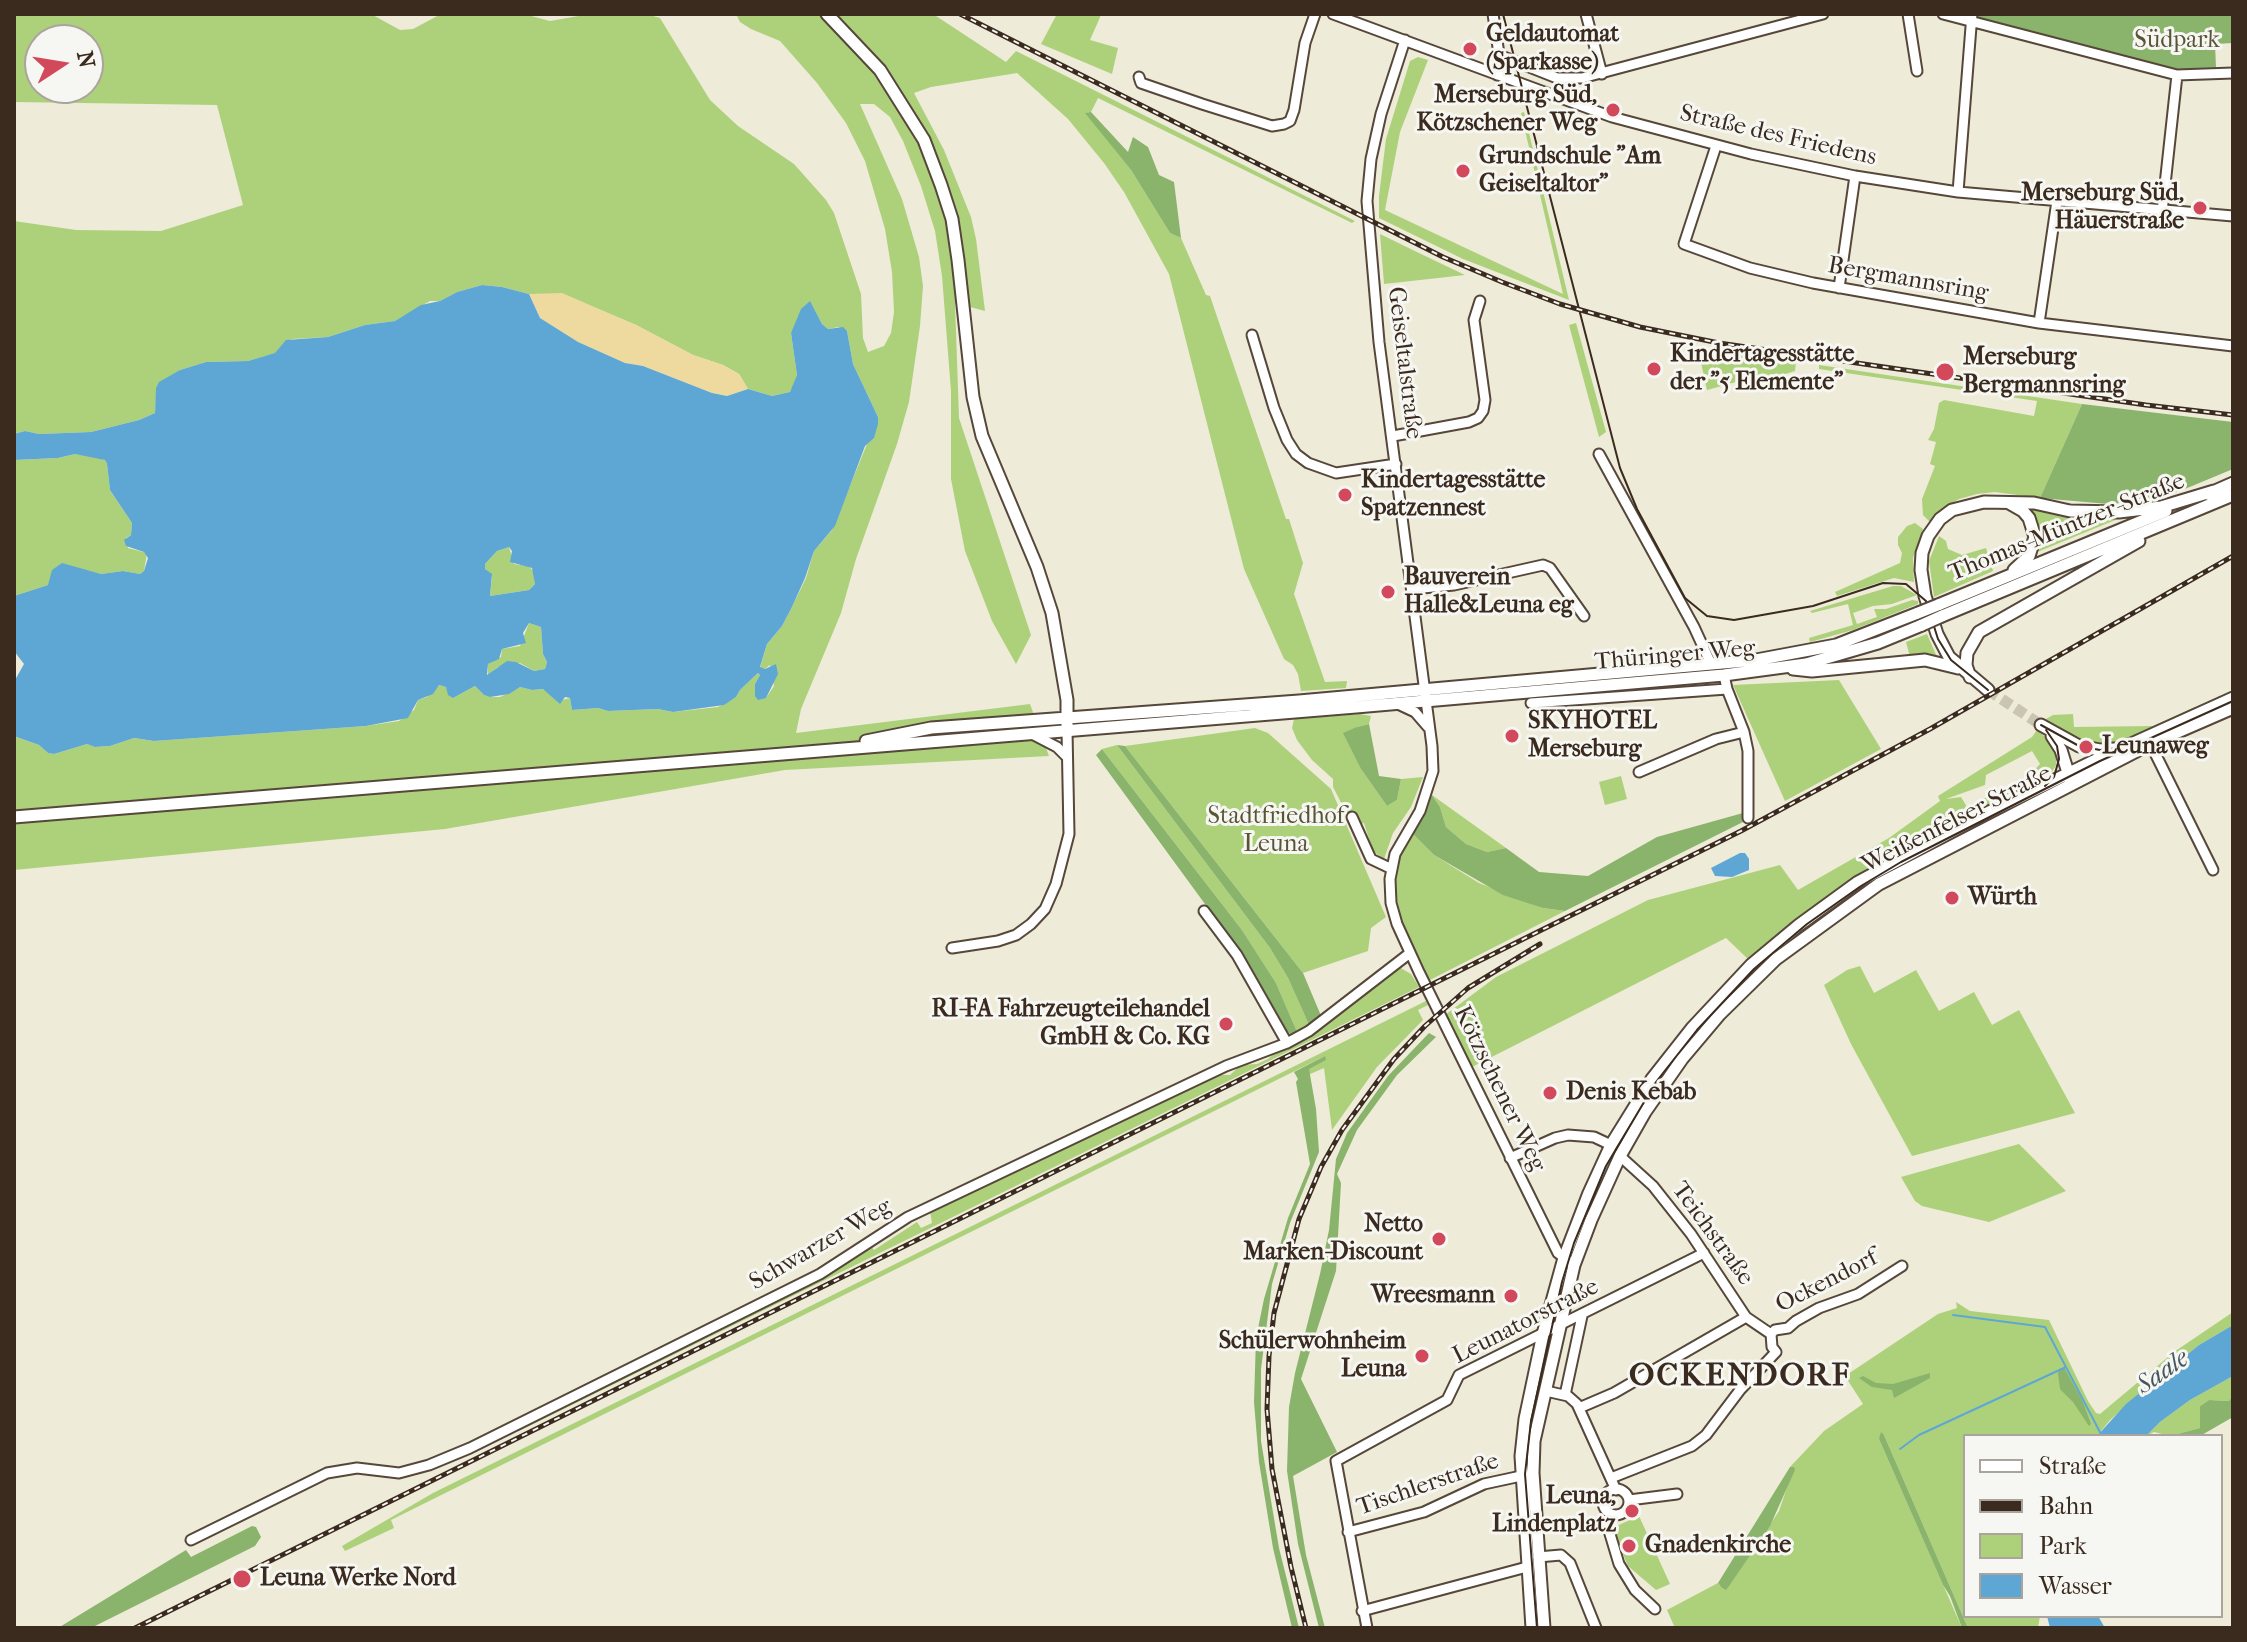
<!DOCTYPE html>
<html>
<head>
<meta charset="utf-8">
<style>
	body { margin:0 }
	#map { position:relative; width:2247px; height:1642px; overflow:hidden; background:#eeebd8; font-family:"IM FELL French Canon",serif }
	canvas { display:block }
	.frame { position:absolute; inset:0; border:16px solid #3b2a1e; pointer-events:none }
	.legend { position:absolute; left:1963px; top:1434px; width:260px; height:184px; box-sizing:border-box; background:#f6f6f2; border:2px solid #aba49d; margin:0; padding:10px 14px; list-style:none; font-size:24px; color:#3b2a1e }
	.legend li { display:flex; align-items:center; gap:16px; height:40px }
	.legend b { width:40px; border:2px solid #aba49d }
	.north { position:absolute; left:24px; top:24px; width:80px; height:80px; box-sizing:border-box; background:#f6f6f2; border:2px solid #aba49d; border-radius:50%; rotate:78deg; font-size:22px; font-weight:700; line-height:32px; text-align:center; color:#3b2a1e }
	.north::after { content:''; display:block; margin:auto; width:28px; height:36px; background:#d1495b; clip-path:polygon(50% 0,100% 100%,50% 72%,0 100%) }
</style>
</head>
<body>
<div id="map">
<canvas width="2247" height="1642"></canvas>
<div class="frame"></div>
<ul class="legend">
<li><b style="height:10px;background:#fff"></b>Straße</li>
<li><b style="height:10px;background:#3b2a1e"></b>Bahn</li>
<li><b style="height:22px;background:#add17b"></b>Park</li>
<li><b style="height:22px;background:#5ea7d5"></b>Wasser</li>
</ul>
<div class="north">N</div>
</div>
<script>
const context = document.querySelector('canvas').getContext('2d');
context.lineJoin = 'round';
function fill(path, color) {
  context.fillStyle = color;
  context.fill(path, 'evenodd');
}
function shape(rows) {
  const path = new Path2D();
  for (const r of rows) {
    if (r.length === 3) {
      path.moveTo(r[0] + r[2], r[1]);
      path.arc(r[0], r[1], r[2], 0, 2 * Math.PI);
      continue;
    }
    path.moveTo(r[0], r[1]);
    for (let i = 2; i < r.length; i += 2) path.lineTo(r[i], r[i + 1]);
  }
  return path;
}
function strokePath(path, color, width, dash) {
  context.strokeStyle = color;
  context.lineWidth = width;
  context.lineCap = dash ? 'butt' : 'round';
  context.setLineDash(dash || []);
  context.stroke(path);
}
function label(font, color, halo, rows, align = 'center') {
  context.font = font + ' "IM FELL French Canon",serif';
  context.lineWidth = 6;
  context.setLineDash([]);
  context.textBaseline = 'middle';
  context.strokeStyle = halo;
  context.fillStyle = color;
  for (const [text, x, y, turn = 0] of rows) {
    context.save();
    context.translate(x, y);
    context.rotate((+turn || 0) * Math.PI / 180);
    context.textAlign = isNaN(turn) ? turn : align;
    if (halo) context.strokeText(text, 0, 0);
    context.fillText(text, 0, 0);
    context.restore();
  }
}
fill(shape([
	[18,14,371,14,400,30,413,29,441,14,524,14,550,21,590,14,646,14,660,18,710,100,738,126,794,164,826,200,834,213,861,294,863,338,868,352,884,346,891,333,894,312,892,272,885,229,865,161,846,123,817,83,780,41,751,29,740,22,736,14,933,14,1006,62,1016,51,1355,221,1352,223,1098,98,1091,112,1086,113,1131,170,1170,233,1181,238,1206,295,1210,296,1286,519,1289,519,1303,563,1294,594,1325,682,1347,681,1346,688,1301,691,1298,674,1293,665,1284,659,1244,569,1169,274,1124,192,1104,163,1068,119,1017,73,931,87,914,93,944,150,971,217,976,239,985,311,955,303,959,418,1031,635,1016,664,992,621,965,551,951,479,951,391,942,276,935,231,921,186,903,141,890,117,874,104,860,104,902,199,919,257,923,286,920,326,909,402,897,444,856,559,841,613,801,709,796,733,1030,704,1049,756,785,770,445,829,14,870,14,736,39,745,48,753,54,754,87,744,96,747,110,746,134,738,154,741,366,726,399,721,414,710,418,700,427,697,439,685,446,687,453,698,475,686,484,695,491,697,500,697,520,687,532,690,543,689,562,700,570,698,572,710,598,708,608,711,658,709,673,712,718,707,736,697,740,690,758,673,760,675,755,684,766,698,774,686,770,665,765,669,760,668,767,644,782,626,792,607,806,578,814,551,832,530,878,417,853,364,847,331,838,327,828,329,822,324,810,302,791,333,797,375,794,385,790,392,772,396,748,389,739,374,723,365,693,355,636,325,562,294,529,294,502,287,482,285,457,292,440,301,430,301,395,321,365,325,328,337,292,339,283,344,276,353,248,361,206,362,180,370,156,397,155,413,139,420,91,432,39,434,25,431,14,434,14,221,76,230,161,231,243,205,217,105,14,102,14,16],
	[40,40,88,40,88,88,40,88],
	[1057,14,1101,15,1090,40,1118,48,1112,74,1041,44],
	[1418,57,1428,60,1400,132,1385,210,1563,294,1521,113,1524,112,1569,300,1463,259,1379,218,1379,196,1386,139,1410,61],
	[1380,234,1419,253,1465,275,1384,284],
	[1576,323,1606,432,1599,437,1569,325],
	[1706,348,1796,361,1795,371,1738,389,1736,382,1707,390,1698,349],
	[1819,365,2082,404,2040,498,1995,492,1977,494,1959,499,1940,510,1930,522,1923,515,1922,499,1935,466,1930,464,1936,442,1928,440,1934,429,1939,403,1944,400,2034,416,2037,401,1819,369],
	[75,454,94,456,105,460,107,464,110,490,132,523,131,535,126,538,128,548,147,553,144,571,140,574,123,571,101,574,79,569,51,581,48,585,14,596,14,460,58,458],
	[2027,509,2079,516,2125,516,2035,553],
	[1915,523,1923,529,1913,558,1914,582,1894,578,1837,596,1835,592,1900,563,1902,553,1898,545,1898,537,1907,526],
	[1939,536,1946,541,1948,549,1962,555,1986,548,1993,571,1934,597,1929,561],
	[509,547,514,564,528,566,534,571,535,584,529,590,490,596,492,577,485,569,485,564,497,551],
	[1893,586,1901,586,1917,595,1892,604,1873,606,1853,613,1857,624,1877,617,1874,609,1886,609,1912,600,1918,601,1918,604,1853,630,1810,642,1809,638,1853,625,1848,604,1812,613,1810,611],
	[529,623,541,627,543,654,547,662,545,669,534,671,520,663,498,667,488,675,488,664,501,657,502,649,520,646],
	[1927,634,1937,657,1910,657,1906,642],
	[1839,680,1881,749,1785,801,1733,685],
	[2195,707,2197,712,2123,743,2110,744,2097,744,2071,737,2044,720,2053,715,2073,714,2074,727,2153,726],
	[1360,714,1371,716,1369,724,1357,727,1361,769,1387,806,1397,800,1401,779,1423,777,1411,807,1393,833,1384,859,1373,851,1364,823,1359,825,1354,814,1348,816,1333,787,1333,779,1312,760,1297,740,1292,728,1294,719],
	[1255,728,1268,733,1331,789,1386,917,1371,928,1368,951,1303,973,1125,746],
	[2037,730,2049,740,2056,751,2056,765,2049,777,1891,858,1750,961,1726,938,1472,1067,1468,1065,1445,1015,1496,977,1648,900,1780,865,1798,890,1889,838,1940,801,1938,796,2032,737],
	[2032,751,2040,764,2030,775,1967,807,1961,797,1946,799,1985,785,1986,775],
	[1117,745,1270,948,1288,978,1310,1027,1298,1034,1276,983,1242,930,1102,749],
	[1621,776,1627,799,1605,805,1599,782],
	[1432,795,1506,848,1487,852,1466,844,1446,827,1440,807],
	[1412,833,1434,855,1479,883,1543,908,1565,911,1428,981,1405,934,1396,907,1395,874,1398,859],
	[1860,966,1874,993,1916,970,1939,1011,1974,992,1992,1025,2019,1010,2075,1113,1912,1156,1851,1044,1824,985,1847,970],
	[1399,967,1411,974,1419,987,519,1431,517,1428,823,1276,871,1246,874,1250,917,1222,921,1228,932,1223,930,1211,1220,1075,1230,1075,1241,1065,1257,1064,1268,1059,1275,1053,1322,1029],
	[1426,1001,1428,1005,1418,1010,1423,1020,1377,1067,1332,1130,1324,1068,1308,1075,1309,1068,1325,1060,1325,1056,391,1520,394,1528,345,1551,342,1546,433,1493],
	[2019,1144,2066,1191,1989,1222,1922,1206,1915,1201,1901,1177],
	[1956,1302,1970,1311,2049,1320,2088,1401,2096,1413,2100,1414,2174,1352,2233,1312,2233,1325,2199,1345,2145,1389,2110,1420,2097,1436,1965,1436,1965,1616,2040,1616,2038,1628,1968,1628,1884,1435,1879,1439,1962,1628,1675,1628,1667,1610,1718,1583,1721,1587,1732,1582,1779,1511,1794,1467,1790,1467,1824,1431,1863,1404,1845,1376,1938,1314,1957,1308],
	[2233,1376,2233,1396,2230,1401,2209,1400,2200,1406,2200,1428,2170,1436,2154,1432,2146,1436,2160,1422,2190,1400],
	[1639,1516,1670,1584,1656,1590,1628,1566,1612,1528]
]), '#add17b');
fill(shape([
	[1974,14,2233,14,2233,43,2215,44,2216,68,2176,70,1982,20],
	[1091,112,1128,152,1133,137,1148,147,1159,175,1174,182,1181,238,1170,233,1131,170,1085,113],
	[2082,404,2233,422,2233,469,2180,491,2140,502,2108,504,2040,498],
	[1369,724,1379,776,1401,779,1397,800,1387,806,1361,769,1343,733,1357,727],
	[1117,745,1125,746,1303,973,1322,1018,1310,1027,1288,978,1270,948],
	[1102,749,1242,930,1276,983,1298,1034,1290,1034,1282,1027,1243,956,1096,755],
	[1432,795,1440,807,1446,827,1466,844,1487,852,1506,848,1539,872,1588,876,1657,837,1743,813,1745,821,1565,911,1543,908,1503,895,1434,855,1412,833],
	[1429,1033,1436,1037,1397,1075,1357,1130,1337,1174,1341,1183,1336,1271,1301,1379,1337,1452,1293,1476,1306,1555,1325,1628,1319,1628,1298,1544,1287,1471,1289,1407,1295,1373,1320,1274,1329,1230,1336,1159,1347,1133,1388,1076],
	[1325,1056,1326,1060,1309,1069,1316,1109,1319,1152,1290,1223,1272,1284,1261,1369,1261,1441,1279,1548,1299,1628,1292,1628,1273,1548,1259,1462,1254,1402,1256,1338,1264,1299,1288,1218,1310,1164,1296,1082,1298,1079,1294,1072],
	[2061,1368,2065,1369,2083,1402,2091,1424,2089,1426,2073,1402,2060,1389,2058,1373],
	[1930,1373,1930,1378,1894,1398,1892,1390,1872,1387,1859,1378,1863,1376,1876,1383,1893,1384],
	[2233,1396,2233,1417,2200,1436,2170,1436,2200,1428,2200,1406,2209,1400,2229,1401],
	[1881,1432,1884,1435,1968,1628,1962,1628,1950,1596,1943,1585,1879,1439],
	[1790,1467,1794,1467,1795,1470,1770,1526,1732,1582,1726,1590,1721,1587,1718,1583],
	[252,1526,256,1527,261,1537,255,1546,91,1628,58,1628,186,1550,191,1557]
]), '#8ab36b');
fill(shape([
	[562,293,636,325,693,355,723,365,739,374,748,389,727,396,712,393,643,366,625,363,577,342,540,318,529,294]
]), '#eeda9e');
fill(shape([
	[482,285,502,287,529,294,540,318,578,342,625,363,643,366,712,393,727,396,748,389,772,396,790,392,797,375,791,333,801,309,810,301,822,324,828,329,843,327,847,331,853,364,878,417,878,424,874,438,865,446,835,526,814,551,805,578,792,607,782,626,767,644,760,667,765,669,776,664,778,674,766,698,758,700,755,696,755,684,760,675,758,673,740,690,736,697,724,705,673,712,658,709,608,711,598,708,572,710,570,698,565,697,560,704,543,689,532,690,520,687,509,694,490,697,484,695,475,686,453,698,448,695,446,687,439,685,433,694,418,700,408,718,366,726,154,741,134,738,110,746,95,747,87,744,54,754,48,753,39,745,14,736,15,680,24,664,14,651,14,596,48,585,52,570,62,563,101,574,123,571,140,574,144,571,148,558,144,552,126,546,124,540,131,535,132,523,110,490,107,464,105,460,75,454,58,458,14,460,14,434,25,431,39,434,91,432,139,420,155,413,156,388,159,382,180,370,206,362,248,361,275,353,286,340,328,337,365,325,395,321,421,305,440,301,457,292],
	[509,547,512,551,510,562,532,568,535,584,529,590,490,596,492,574,485,569,485,564,497,551],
	[529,623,541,627,543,654,547,662,545,669,534,671,516,662,507,661,487,675,488,664,499,659,502,649,526,643,523,633],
	[1740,853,1745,853,1749,859,1749,870,1732,877,1715,876,1711,868],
	[2233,1325,2233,1376,2190,1400,2160,1422,2146,1436,2097,1436,2126,1404,2199,1345],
	[2047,1616,2098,1616,2105,1628,2050,1628]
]), '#5ea7d5');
strokePath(shape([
	[1953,1315,2045,1327,2102,1436],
	[1900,1449,1919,1435,2066,1367]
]), '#5ea7d5', 2);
strokePath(shape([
	[1988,690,2041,725]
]), '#cac4b3', 11, [11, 5.5]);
const minor = shape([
	[1333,14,1612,117,1751,154,1855,176,1958,192,2233,216],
	[1493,14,1499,54,1497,75],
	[1586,14,1602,74],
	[1908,14,1917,71],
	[1943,14,2177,75,2233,73],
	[1405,40,1381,114,1371,159,1367,201,1379,342,1432,746,1433,771,1420,811,1395,854,1390,879,1391,903,1397,924,1419,972,1558,1253,1574,1265],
	[1499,55,1557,78,1582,78,1823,14],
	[1139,77,1141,83,1202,104,1272,126,1284,124,1290,121,1294,110,1305,43,1315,14],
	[1716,146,1684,244,1750,268,1813,283,2039,323,2233,346],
	[1958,192,1972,14],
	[2162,212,2177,75],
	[1839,288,1855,176],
	[2039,323,2057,201],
	[1252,335,1274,408,1287,440,1296,454,1308,463,1336,473,1396,464],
	[1393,436,1469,422,1478,418,1483,411,1485,400,1474,320,1480,301],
	[1599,454,1694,627,1711,664],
	[1412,589,1454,585,1543,565,1550,568,1584,616],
	[1724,675,1727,689,1744,732,1748,751,1748,818],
	[1531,703,1727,689],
	[1400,705,1415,712,1428,727],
	[1032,734,1057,747,1067,757],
	[2148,739,2213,870],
	[1639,772,1716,739,1744,732],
	[1352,817,1371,859,1392,869],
	[1204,911,1237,955,1287,1043],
	[952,948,998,941,1016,935,1031,924,1045,909,1056,884,1069,834,1067,730],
	[1620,1156,1653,1186,1691,1234,1746,1317,1771,1334],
	[1510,1158,1555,1138,1568,1135,1594,1137,1611,1145],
	[1771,1334,1775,1330,1788,1328,1796,1321,1819,1308,1858,1294,1902,1266],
	[1546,1391,1568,1396,1577,1404,1616,1490],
	[1565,1395,1582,1316],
	[1579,1408,1614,1393,1746,1317],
	[1611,1478,1692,1446,1706,1435,1740,1390,1776,1352,1772,1347,1771,1334],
	[1616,1502,13],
	[1629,1500,1677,1494],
	[1611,1514,1607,1524,1619,1564,1635,1590,1655,1609],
	[1348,1532,1424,1512,1484,1484,1521,1476],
	[191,1540,327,1473,357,1468,399,1473,429,1465,470,1448,820,1274,908,1217,1226,1066,1287,1043,1309,1031,1410,953],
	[1538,1557,1561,1555,1570,1563,1596,1628],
	[1362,1611,1527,1567],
	[1367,1628,1336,1461,1447,1400,1459,1375,1704,1253]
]);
const major = shape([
	[827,14,880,70,924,140,941,185,952,219,958,260,973,397,982,436,1037,567,1052,613,1067,700,1067,725],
	[2208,494,2233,483],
	[2009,503,2023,511,2029,518,2035,537,2029,556,2014,570],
	[1938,605,2166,511],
	[1942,616,2233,495],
	[1793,669,1812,671,1925,660,1958,668],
	[1970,677,1966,665,1967,653,1979,632,2139,541],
	[1988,690,1949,657,1937,634,1925,596,1921,570,1922,553,1928,536,1940,519,1952,510,1984,502,2034,503,2070,511,2119,512,2161,507,2214,491],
	[2041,725,2079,746,2100,750,2114,749],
	[2052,736,2061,750,2070,779],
	[866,741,931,728,1299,701,1756,660,1836,645,1918,613],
	[14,817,1356,707,1724,675,1806,664,1878,643,1922,625],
	[1532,1628,1521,1456,1525,1419,1543,1334,1564,1258,1589,1193,1611,1145,1652,1079,1693,1027,1751,965,1799,925,1858,882,1981,816,2098,759,2233,698],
	[1544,1628,1533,1473,1534,1441,1574,1265,1591,1220,1620,1156,1645,1112,1682,1059,1720,1014,1776,959,1879,884,2150,744,2233,708]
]);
strokePath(minor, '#56473a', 13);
strokePath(major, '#56473a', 15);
strokePath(minor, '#fff', 9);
strokePath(major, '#fff', 11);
strokePath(shape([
	[1503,14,1620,468,1637,509,1685,598,1707,616,1734,620,1813,606,1883,583,1906,584,1926,601,1938,639,1951,660,1988,690],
	[2041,725,2079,746,2100,750,2118,748],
	[2045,786,2054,777,2059,759,2057,746,2046,730],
	[1537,1628,1525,1474,1531,1421,1562,1282,1574,1243,1606,1166,1656,1082,1697,1030,1754,969,1807,924,1861,886,1901,862,2100,761,2233,701]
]), '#3b2a1e', 2);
const rail = shape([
	[960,14,1443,257,1502,282,1560,304,1640,327,1719,343,2146,405,2233,415],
	[135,1628,1741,831,1930,729,2233,556],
	[1306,1628,1291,1567,1272,1469,1267,1409,1269,1356,1274,1313,1299,1219,1321,1167,1342,1130,1394,1059,1425,1026,1468,988,1540,944]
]);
strokePath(rail, '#3b2a1e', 5);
strokePath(rail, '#f6f6f2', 2, [6]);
const majorBridge = shape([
	[1918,613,1938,605],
	[1922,625,1942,616]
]);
strokePath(majorBridge, '#56473a', 15, []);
strokePath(majorBridge, '#fff', 11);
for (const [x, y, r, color] of [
	[1470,49,8,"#d1495b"],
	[1613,110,8,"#d1495b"],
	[1463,171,8,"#d1495b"],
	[2200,208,8,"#d1495b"],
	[1654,369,8,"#d1495b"],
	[1945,372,10,"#d1495b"],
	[1345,495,8,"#d1495b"],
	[1388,592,8,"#d1495b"],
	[1512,736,8,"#d1495b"],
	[2086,747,8,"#d1495b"],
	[1952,898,8,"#d1495b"],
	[1226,1024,8,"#d1495b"],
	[1550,1093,8,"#d1495b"],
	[1439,1239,8,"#d1495b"],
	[1511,1296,8,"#d1495b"],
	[1422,1356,8,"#d1495b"],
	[1632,1511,8,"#d1495b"],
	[1629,1546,8,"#d1495b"],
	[242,1579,10,"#d1495b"]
]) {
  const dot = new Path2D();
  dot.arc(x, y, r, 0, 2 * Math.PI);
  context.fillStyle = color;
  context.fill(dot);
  strokePath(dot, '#f6f6f2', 3);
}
label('bold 24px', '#3b2a1e', '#f6f6f2', [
	["Geldautomat",1486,35],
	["(Sparkasse)",1486,63],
	["Merseburg Süd,",1597,96,"right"],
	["Kötzschener Weg",1597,124,"right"],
	["Grundschule \"Am",1479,157],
	["Geiseltaltor\"",1479,185],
	["Merseburg Süd,",2184,194,"right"],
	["Häuerstraße",2184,222,"right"],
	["Kindertagesstätte",1670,355],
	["der \"5 Elemente\"",1670,383],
	["Merseburg",1963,358],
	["Bergmannsring",1963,386],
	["Kindertagesstätte",1361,481],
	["Spatzennest",1361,509],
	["Bauverein",1404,578],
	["Halle&Leuna eg",1404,606],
	["SKYHOTEL",1528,722],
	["Merseburg",1528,750],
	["Leunaweg",2102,747],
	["Würth",1968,898],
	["RI-FA Fahrzeugteilehandel",1210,1010,"right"],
	["GmbH & Co. KG",1210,1038,"right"],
	["Denis Kebab",1566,1093],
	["Netto",1423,1225,"right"],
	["Marken-Discount",1423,1253,"right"],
	["Wreesmann",1495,1296,"right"],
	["Schülerwohnheim",1406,1342,"right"],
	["Leuna",1406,1370,"right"],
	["Leuna,",1616,1497,"right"],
	["Lindenplatz",1616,1525,"right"],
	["Gnadenkirche",1645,1546],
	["Leuna Werke Nord",260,1579]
], 'left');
label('24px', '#585435', '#f6f6f2', [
	["Südpark",2177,41],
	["Stadtfriedhof",1276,817],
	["Leuna",1276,845]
]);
label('24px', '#3b2a1e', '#f6f6f2', [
	["Straße des Friedens",1778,136,13],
	["Bergmannsring",1908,280,10],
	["Geiseltalstraße",1404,363,83],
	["Thomas-Müntzer-Straße",2067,528,-22],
	["Thüringer Weg",1675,656,-5],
	["Weißenfelser Straße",1957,820,-27],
	["Kötzschener Weg",1499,1089,64],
	["Teichstraße",1712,1234,54],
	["Schwarzer Weg",821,1245,-30],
	["Ockendorf",1827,1282,-27],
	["Leunatorstraße",1526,1322,-27],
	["Tischlerstraße",1428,1485,-19]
]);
label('italic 26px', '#47565e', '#f6f6f2', [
	["Saale",2163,1373,-35]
]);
context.letterSpacing = '2px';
label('bold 32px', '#3b2a1e', '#f6f6f2', [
	["OCKENDORF",1740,1377]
]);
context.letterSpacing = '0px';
</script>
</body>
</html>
